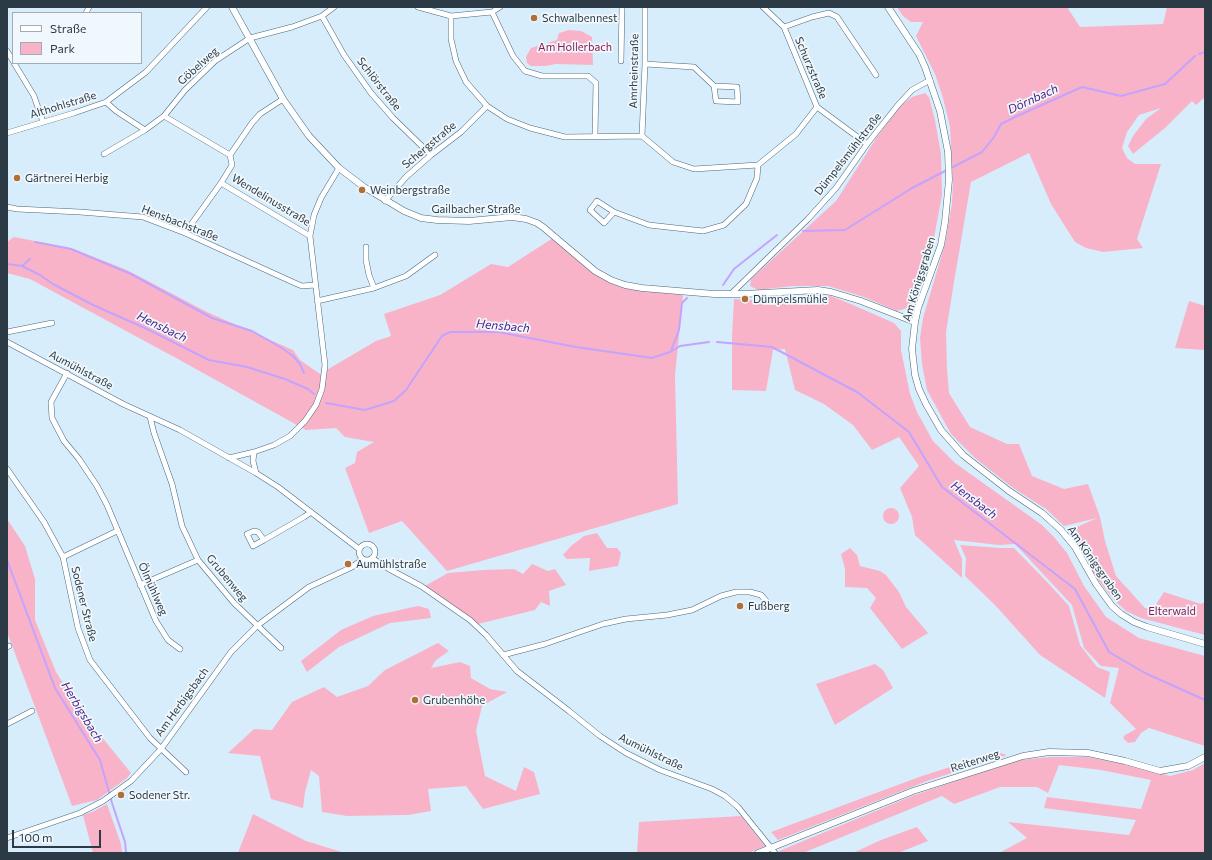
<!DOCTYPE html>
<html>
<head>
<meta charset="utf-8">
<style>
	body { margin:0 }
	#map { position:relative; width:1212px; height:860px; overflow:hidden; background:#d7edfc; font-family:Commissioner,sans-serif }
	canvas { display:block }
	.frame { position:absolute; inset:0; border:8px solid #2b3a44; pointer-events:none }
	.legend { position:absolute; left:12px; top:12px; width:130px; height:52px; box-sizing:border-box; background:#f0f8fd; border:1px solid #a1acb3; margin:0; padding:5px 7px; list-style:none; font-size:12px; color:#2b3a44 }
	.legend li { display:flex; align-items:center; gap:8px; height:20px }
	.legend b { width:20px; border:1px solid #a1acb3 }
	.scale { position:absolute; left:12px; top:830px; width:89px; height:18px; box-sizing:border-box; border:2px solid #2b3a44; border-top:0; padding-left:5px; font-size:12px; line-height:14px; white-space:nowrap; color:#2b3a44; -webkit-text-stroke:3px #f0f8fd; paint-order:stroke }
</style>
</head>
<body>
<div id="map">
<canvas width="1212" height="860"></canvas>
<div class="frame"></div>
<ul class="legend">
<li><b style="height:5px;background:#fff"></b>Straße</li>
<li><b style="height:11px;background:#f9b3c8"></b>Park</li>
</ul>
<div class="scale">100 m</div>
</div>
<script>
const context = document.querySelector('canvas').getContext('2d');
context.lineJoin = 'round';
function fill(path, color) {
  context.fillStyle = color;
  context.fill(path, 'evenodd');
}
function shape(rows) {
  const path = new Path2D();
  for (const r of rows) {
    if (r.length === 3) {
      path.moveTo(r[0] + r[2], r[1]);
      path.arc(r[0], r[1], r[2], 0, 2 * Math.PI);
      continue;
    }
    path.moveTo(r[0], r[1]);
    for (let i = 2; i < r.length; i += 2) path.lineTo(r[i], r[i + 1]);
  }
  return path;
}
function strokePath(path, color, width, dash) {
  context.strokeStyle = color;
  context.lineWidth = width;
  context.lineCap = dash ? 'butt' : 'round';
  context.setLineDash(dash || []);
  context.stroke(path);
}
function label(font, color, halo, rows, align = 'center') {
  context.font = font + ' Commissioner,sans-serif';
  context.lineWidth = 3.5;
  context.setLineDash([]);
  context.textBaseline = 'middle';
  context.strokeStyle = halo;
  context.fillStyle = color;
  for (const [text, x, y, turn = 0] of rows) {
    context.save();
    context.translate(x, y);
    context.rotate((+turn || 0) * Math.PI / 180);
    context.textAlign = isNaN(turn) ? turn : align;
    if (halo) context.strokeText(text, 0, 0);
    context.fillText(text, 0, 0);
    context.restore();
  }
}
fill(shape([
	[897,7,1067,7,1080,27,1163,24,1167,7,1205,7,1205,97,1196,105,1192,101,1165,128,1133,154,1128,146,1133,136,1146,119,1161,108,1139,115,1127,132,1122,148,1127,158,1135,164,1161,164,1137,239,1143,248,1103,252,1086,248,1075,242,1051,204,1029,153,971,182,954,282,946,332,947,369,949,393,970,427,1007,444,1019,444,1032,476,1064,489,1088,484,1100,517,1105,541,1116,576,1145,608,1153,609,1164,592,1201,604,1205,602,1205,635,1141,618,1126,611,1114,600,1095,576,1082,550,1071,534,1077,527,1097,518,1064,526,1046,509,1013,488,976,459,951,434,927,390,922,364,920,338,923,318,945,244,952,203,953,181,950,127,943,98,935,74,916,36,923,22,911,22,903,16],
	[569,30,581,31,592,37,593,65,556,64,545,66,531,66,527,63,526,57,531,48,557,40,559,33],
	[925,93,929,97,935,120,941,154,942,195,933,243,910,307,897,311,864,297,828,286,793,286,758,290,750,286,751,279,836,201,877,137,900,106,912,97],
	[14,237,71,248,127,270,207,312,293,350,300,360,320,374,376,341,391,336,384,314,440,295,491,264,508,267,553,238,593,273,620,287,683,295,675,376,678,504,447,571,402,521,369,533,345,468,355,463,357,452,374,442,345,437,336,428,306,430,176,358,30,279,7,273,7,242],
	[814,295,831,296,853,305,894,323,901,331,901,350,910,394,917,412,933,441,955,463,1042,525,1054,537,1067,553,1084,586,1106,617,1139,638,1205,656,1205,746,1149,728,1141,733,1135,742,1128,743,1123,738,1125,735,1136,729,1110,703,1119,668,1101,666,1084,648,1072,605,1015,544,999,545,954,540,962,559,962,578,915,535,912,517,900,488,919,466,899,437,872,450,853,425,824,404,795,390,785,349,773,350,766,391,732,390,732,336,734,299,756,300],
	[1189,301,1205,306,1205,350,1175,348],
	[891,516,8],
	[7,519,25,546,35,579,35,620,56,672,79,709,131,773,127,778,97,800,72,806,7,632],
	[597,533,607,548,617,548,621,553,618,566,589,571,590,558,567,559,563,555,571,546,584,536],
	[960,545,1001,548,1014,548,1048,583,1069,606,1080,645,1097,667,1110,672,1105,698,1040,655,995,605,965,576,966,558],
	[850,548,857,555,860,566,880,571,886,575,899,592,906,607,928,633,902,649,870,608,876,598,867,588,845,587,845,569,841,554],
	[532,564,548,571,555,569,566,585,549,591,550,606,541,602,535,610,478,624,425,586,448,573,483,570,514,569,523,574],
	[418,606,429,609,431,618,390,623,339,647,307,672,301,661,341,630,373,616],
	[438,643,449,651,436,660,431,668,460,662,470,666,471,678,490,689,507,692,482,706,476,731,485,776,516,791,524,767,534,772,540,794,483,809,466,786,428,789,431,811,408,815,347,816,322,812,319,776,311,770,305,792,303,808,271,799,260,756,228,753,254,729,272,730,292,702,324,687,337,697,368,686,385,670],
	[875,664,883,670,893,688,835,725,816,684],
	[997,752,1007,755,927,781,778,840,771,832,922,776],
	[1051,757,1087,757,1134,766,1170,776,1193,770,1205,763,1205,853,1010,853,1001,852,1027,838,1008,822,1129,835,1136,820,1044,808,1047,797,1141,809,1151,780,1101,770,1059,765,1048,793,1037,787,1000,787,954,804,942,796,803,853,781,853,779,851,912,796,970,776,1020,760],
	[107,804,121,844,122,853,93,853,83,815,92,812],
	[253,814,306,841,345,853,238,853],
	[741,816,765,846,748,853,637,853,639,822],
	[917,827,928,841,898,853,853,853,881,840]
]), '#f9b3c8');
strokePath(shape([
	[1199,54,1205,52],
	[951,168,982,152,994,137,1001,124,1015,117,1082,87,1121,96,1165,84,1195,56],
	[803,231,845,230,912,188,947,170],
	[35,242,71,249,131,274,212,318,252,331,282,348,293,356,300,364,304,373],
	[7,264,22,266,40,275,53,284,93,305,147,329,209,360,247,367,285,379,308,389,314,394],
	[22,266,30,259],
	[723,285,734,269,777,235],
	[717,342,772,347,857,392,909,432,942,487,1075,589,1109,652,1145,673,1205,700],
	[671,351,679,330,682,303,687,298],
	[326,403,365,410,394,401,406,390,442,336,450,332,498,332,576,347,652,358,670,352,680,346,709,342],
	[7,560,55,688,100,760,112,803,125,842,126,853]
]), '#c3a4fd', 2);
const minor = shape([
	[418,7,451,16,492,12,500,7],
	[763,7,784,27,817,107,867,144],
	[492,12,513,56,525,71,542,76,588,76,596,83,595,136],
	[86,13,89,7],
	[322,16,344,55,371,93,393,118,431,155],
	[451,16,451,39,456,61,466,82,487,106,507,119,530,128,565,137,642,136,673,162,694,169,758,165,796,134,817,107],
	[784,27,812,17,829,13,837,17,876,75],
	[7,51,13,61],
	[621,61,622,7],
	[14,63,34,96,43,122],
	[645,64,694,67,714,86,737,87,738,102,716,101,714,86],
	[106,102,116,111,145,130,164,116,230,155],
	[164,116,185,90,215,61,250,38,292,27,322,16,334,7],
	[7,133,74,113,106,102,146,72,207,7],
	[642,136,645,64,645,7],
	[104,154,145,130],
	[221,183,310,236],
	[385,201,406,177,431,155,461,132,487,106],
	[7,207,17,209,80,212,143,217,185,233,297,284,302,286,315,285],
	[614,212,604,223,590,210,597,201,614,212,649,225,703,231,724,225,746,204,757,178,758,165],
	[185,233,221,183,232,165,230,155,252,123,260,114,283,99],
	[366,247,366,260,369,275,374,288],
	[732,293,808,219,836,188,867,144,898,105,912,90,930,80],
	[317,301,374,288,406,276,435,255],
	[7,332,52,323],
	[7,342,123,404,180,430,256,473,278,487,359,549],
	[67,373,51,402,52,418,64,441,79,459,97,486,107,505,156,621,168,640,180,649],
	[150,417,154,433,172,484,182,526,198,560,234,603,281,648],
	[254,452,253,461,256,473],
	[229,458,254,452,274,445,290,436,305,421,316,405,322,389,325,365,310,236,314,215,321,198,339,168],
	[7,469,44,522,63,557,78,628,90,660,150,738,186,772],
	[264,540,253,546,247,534,254,531,258,532,264,540,304,517,311,512],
	[367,552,8],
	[63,557,117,531],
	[372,558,389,569,421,586,470,620,486,635,517,671,569,711,600,736,626,753,660,770,712,789,725,796,738,807,775,853],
	[140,585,198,560],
	[7,647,9,646],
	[503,655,545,644,603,624,626,619,667,615,692,610,721,596,736,592,750,592,761,595,768,603],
	[7,724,32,711],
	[7,838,80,813,103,801,131,781,161,749,231,652,258,625,309,587,352,567,363,559]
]);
const tertiary = shape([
	[232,7,283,99,309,136,339,168,364,187,404,211,421,218,437,220,469,221,512,217,526,219,537,223,543,227,595,271,611,280,625,285,642,288,714,294,745,294,818,290,831,292,861,301,915,322],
	[888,7,919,54,925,67,940,111,948,152,949,180,945,222,941,245,918,308,915,322,912,349,915,375,919,389,926,404,941,430,963,455,1009,491,1042,513,1061,530,1075,547,1096,584,1112,606,1121,614,1134,622,1147,627,1205,644],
	[758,853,913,791,1023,756,1049,752,1088,753,1125,761,1160,771,1188,766,1205,757]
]);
strokePath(minor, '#48687e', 6);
strokePath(tertiary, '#48687e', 7);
strokePath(minor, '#fff', 5);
strokePath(tertiary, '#fff', 6);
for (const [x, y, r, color] of [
	[534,18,4,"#af6f37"],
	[17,178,4,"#af6f37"],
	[362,190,4,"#af6f37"],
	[745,299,4,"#af6f37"],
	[348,564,4,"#af6f37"],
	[740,606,4,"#af6f37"],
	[415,700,4,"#af6f37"],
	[121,795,4,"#af6f37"]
]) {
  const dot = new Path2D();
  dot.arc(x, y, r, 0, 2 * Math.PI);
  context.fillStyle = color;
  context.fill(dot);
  strokePath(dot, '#f0f8fd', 1.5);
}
label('11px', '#2b3a44', '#f0f8fd', [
	["Schwalbennest",542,18],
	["Gärtnerei Herbig",25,178],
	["Weinbergstraße",370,190],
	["Dümpelsmühle",753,299],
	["Aumühlstraße",356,564],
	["Fußberg",748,606],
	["Grubenhöhe",423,700],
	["Sodener Str.",129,795]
], 'left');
label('11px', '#8e164d', '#f0f8fd', [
	["Am Hollerbach",575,47],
	["Elterwald",1172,611]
]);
label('11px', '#2b3a44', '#f0f8fd', [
	["Göbelweg",198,66,-42],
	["Schurzstraße",811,68,67],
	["Amrheinstraße",634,71,-89],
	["Schlörstraße",379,84,52],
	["Althohlstraße",63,105,-17],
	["Schergstraße",429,145,-40],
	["Dümpelsmühlstraße",848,154,-52],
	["Wendelinusstraße",271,200,31],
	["Gailbacher Straße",476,209],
	["Hensbachstraße",180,223,21],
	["Am Königsgraben",919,279,-73],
	["Aumühlstraße",81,370,28],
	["Am Königsgraben",1095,563,55],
	["Grubenweg",227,578,50],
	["Ölmühlweg",153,589,66],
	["Sodener Straße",84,604,76],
	["Am Herbigsbach",182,702,-54],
	["Aumühlstraße",651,752,26],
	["Reiterweg",975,761,-18]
]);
label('italic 12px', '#4f2085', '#f0f8fd', [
	["Dörnbach",1033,99,-25],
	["Hensbach",503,326,5],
	["Hensbach",162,327,26],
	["Hensbach",974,500,37],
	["Herbigsbach",82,712,59]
]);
</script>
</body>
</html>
